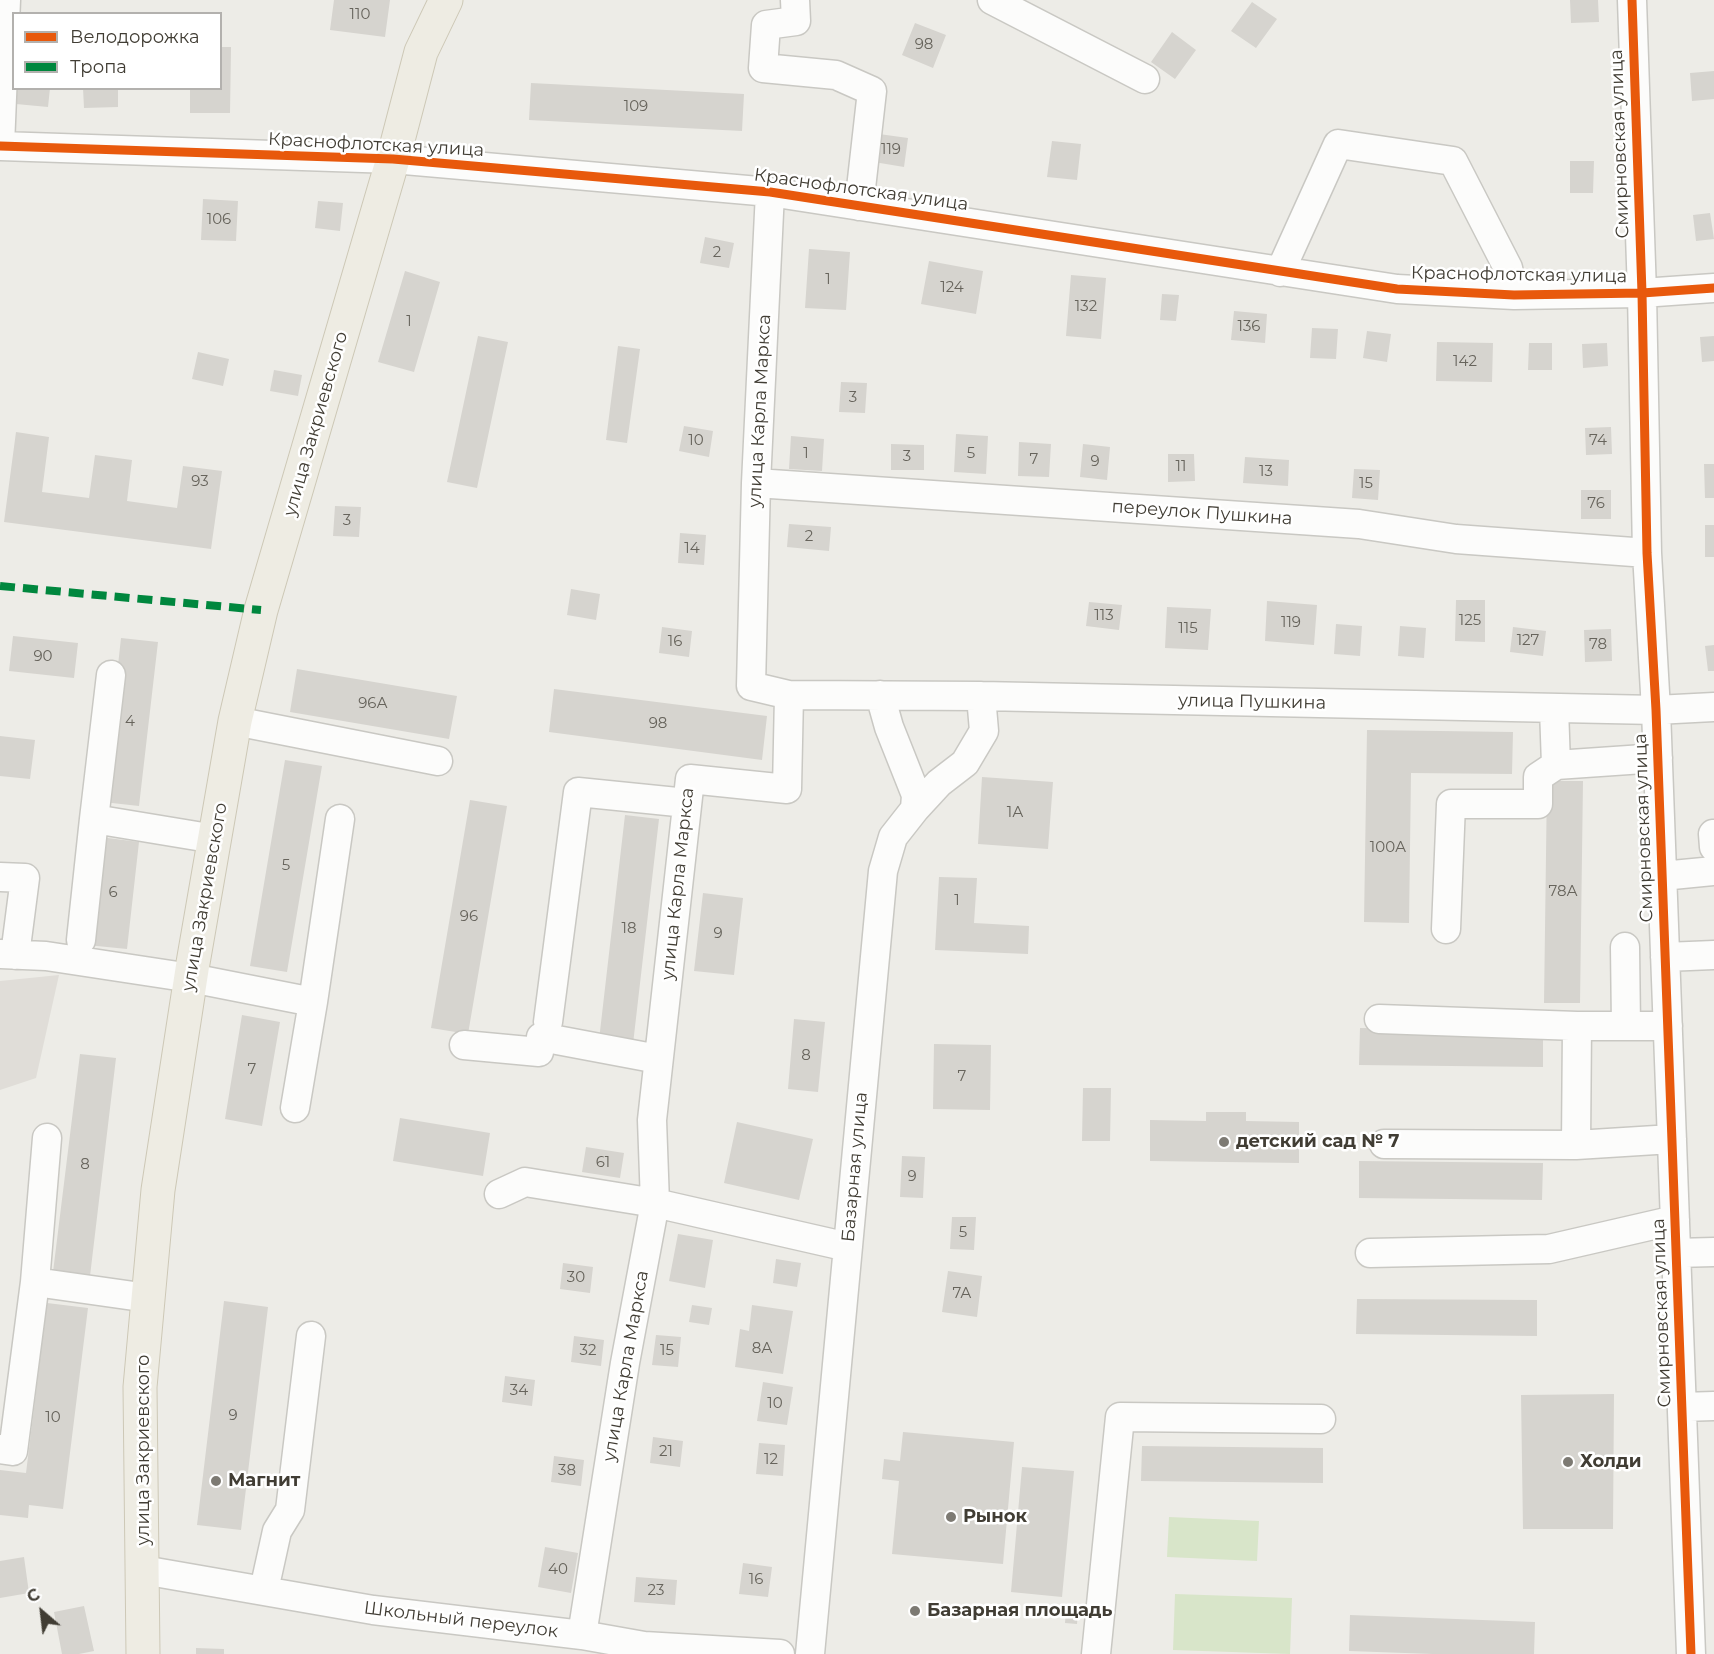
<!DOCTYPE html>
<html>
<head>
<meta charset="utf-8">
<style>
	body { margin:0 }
	#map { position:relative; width:1714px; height:1654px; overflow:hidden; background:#edece7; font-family:Montserrat,sans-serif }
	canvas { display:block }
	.legend { position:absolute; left:12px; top:12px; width:210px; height:78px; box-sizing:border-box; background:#fff; border:2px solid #b3b1ae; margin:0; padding:8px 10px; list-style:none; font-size:18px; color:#413d34 }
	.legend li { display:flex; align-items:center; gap:12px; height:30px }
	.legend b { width:30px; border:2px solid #b3b1ae }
	.north { position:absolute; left:12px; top:1582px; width:60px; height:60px; -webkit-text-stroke:4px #fff; paint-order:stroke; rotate:332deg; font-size:16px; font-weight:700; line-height:24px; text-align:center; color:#413d34 }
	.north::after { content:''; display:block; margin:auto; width:21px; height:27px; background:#413d34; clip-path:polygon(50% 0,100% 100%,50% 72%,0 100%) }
</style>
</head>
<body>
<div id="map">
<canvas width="1714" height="1654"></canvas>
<ul class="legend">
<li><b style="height:8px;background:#e8590c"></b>Велодорожка</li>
<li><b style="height:8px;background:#00873e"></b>Тропа</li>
</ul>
<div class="north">С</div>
</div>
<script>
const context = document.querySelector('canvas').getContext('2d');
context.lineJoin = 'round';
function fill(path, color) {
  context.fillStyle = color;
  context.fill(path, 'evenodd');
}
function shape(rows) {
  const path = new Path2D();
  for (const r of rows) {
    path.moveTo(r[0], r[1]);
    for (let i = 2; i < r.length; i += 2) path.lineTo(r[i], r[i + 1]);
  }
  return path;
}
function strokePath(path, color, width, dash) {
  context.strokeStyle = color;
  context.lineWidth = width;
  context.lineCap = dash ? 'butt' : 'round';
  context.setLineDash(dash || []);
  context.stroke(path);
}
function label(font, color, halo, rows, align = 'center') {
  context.font = font + ' Montserrat,sans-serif';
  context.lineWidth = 5;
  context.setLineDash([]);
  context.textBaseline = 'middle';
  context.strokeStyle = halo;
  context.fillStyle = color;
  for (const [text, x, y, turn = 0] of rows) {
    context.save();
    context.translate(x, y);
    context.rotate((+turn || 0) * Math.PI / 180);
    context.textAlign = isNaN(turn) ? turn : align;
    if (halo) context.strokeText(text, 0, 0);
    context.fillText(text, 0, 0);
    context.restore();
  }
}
fill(shape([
	[59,975,36,1078,0,1090,0,981]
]), '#e0ddd8');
fill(shape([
	[1169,1517,1259,1521,1257,1561,1167,1557],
	[1175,1594,1292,1598,1290,1654,1173,1650]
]), '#d8e5c9');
fill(shape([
	[334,0,390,0,385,37,330,30],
	[1570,0,1598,0,1599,22,1571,23],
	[1252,2,1277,19,1256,48,1231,31],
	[915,23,946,35,933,68,902,55],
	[1172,32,1196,50,1175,79,1151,62],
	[220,47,231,47,230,113,190,113,190,88,220,88],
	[1714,71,1714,99,1692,101,1690,73],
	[531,83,744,94,742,131,529,120],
	[17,88,50,88,48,107,16,104],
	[83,88,118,88,118,107,84,108],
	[879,134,908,138,904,167,874,162],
	[1052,141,1081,144,1077,180,1047,177],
	[1570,161,1594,161,1593,193,1570,193],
	[203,199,238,201,236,241,201,240],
	[318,201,343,203,340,231,315,228],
	[1710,213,1714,239,1696,241,1693,215],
	[705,237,734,243,729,268,700,263],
	[809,249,850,252,846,310,805,308],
	[929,261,983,271,976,314,921,304],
	[405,271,440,282,414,372,378,362],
	[1071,275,1106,278,1101,339,1066,336],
	[1162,294,1179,295,1176,321,1160,320],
	[1234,311,1267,314,1265,343,1231,340],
	[1312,328,1338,329,1336,359,1310,358],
	[1367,331,1391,334,1387,362,1363,358],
	[478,336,508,342,477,488,447,482],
	[1714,336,1714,361,1702,362,1700,337],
	[1437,342,1493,343,1492,382,1436,381],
	[1529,343,1552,343,1552,370,1528,370],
	[1607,343,1608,366,1583,368,1582,344],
	[618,346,640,349,627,443,606,440],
	[198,352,229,359,223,386,192,379],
	[274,370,302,375,298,396,270,391],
	[841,382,867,383,865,413,839,412],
	[684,426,713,431,709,457,679,451],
	[1611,427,1612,454,1586,455,1585,428],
	[16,432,49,437,42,492,89,498,95,455,132,460,127,501,177,508,183,466,222,471,211,549,4,522],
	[956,434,988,436,986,474,954,472],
	[791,436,824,439,822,471,789,469],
	[1019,442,1051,444,1049,477,1018,476],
	[891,444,924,445,924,470,891,470],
	[1083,444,1110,447,1107,480,1080,477],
	[1168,454,1194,454,1195,481,1168,482],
	[1245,457,1289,460,1288,486,1243,483],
	[1704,464,1714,464,1714,498,1705,498],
	[1354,469,1380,470,1378,500,1352,498],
	[1581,490,1611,490,1611,519,1581,519],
	[335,506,361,507,359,537,333,536],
	[789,524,831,527,829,551,787,547],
	[1705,525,1714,525,1714,557,1705,557],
	[680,533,706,535,704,565,678,563],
	[571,589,600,594,596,620,567,615],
	[1456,600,1485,600,1485,642,1455,641],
	[1267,601,1317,605,1314,645,1265,641],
	[1089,602,1122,605,1119,630,1086,626],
	[1167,607,1211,609,1208,650,1165,648],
	[1336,624,1362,626,1360,656,1334,654],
	[1400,626,1426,628,1424,658,1398,656],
	[662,627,692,631,689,657,659,653],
	[1513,627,1546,631,1543,656,1510,652],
	[1611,629,1612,661,1585,662,1584,630],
	[13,636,78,643,74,678,9,671],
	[121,638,158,642,139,806,103,802],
	[1714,645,1714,671,1708,671,1705,646],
	[297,669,457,696,449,739,290,712],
	[554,689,767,716,762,760,549,732],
	[1367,730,1513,732,1512,774,1411,773,1409,923,1364,922],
	[0,736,35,740,30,779,0,776],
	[285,760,322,766,287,972,250,966],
	[982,777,1053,782,1048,849,978,844],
	[1547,781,1583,781,1580,1003,1544,1003],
	[470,800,507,806,468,1034,431,1028],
	[625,815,659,819,633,1044,599,1040],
	[100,837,139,842,127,949,87,945],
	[939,877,977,878,974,923,1029,926,1028,954,935,950],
	[703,893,743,898,734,975,694,971],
	[242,1015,280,1022,262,1126,225,1119],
	[794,1019,825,1022,818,1092,788,1089],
	[1360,1028,1543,1030,1543,1067,1359,1065],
	[934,1044,991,1045,990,1110,933,1109],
	[80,1054,116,1058,90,1276,53,1272],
	[1083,1088,1111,1088,1110,1141,1082,1141],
	[1206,1112,1246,1112,1246,1121,1299,1122,1299,1163,1150,1161,1150,1120,1206,1121],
	[400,1118,490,1133,483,1176,393,1161],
	[737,1122,813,1139,799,1200,724,1183],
	[586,1147,624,1153,620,1178,582,1172],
	[902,1156,925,1157,923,1198,900,1197],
	[1359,1161,1543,1163,1542,1200,1359,1198],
	[952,1217,976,1217,974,1250,950,1249],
	[678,1234,713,1240,705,1288,669,1281],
	[776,1259,801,1263,797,1287,773,1283],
	[563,1263,593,1267,590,1293,560,1289],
	[948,1271,982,1276,977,1317,942,1312],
	[1357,1299,1537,1300,1537,1336,1356,1334],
	[224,1301,268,1307,241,1530,197,1525],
	[47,1303,88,1308,63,1509,29,1505,28,1518,0,1515,0,1470,26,1473],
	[692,1305,712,1308,709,1325,689,1322],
	[752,1305,793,1311,783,1374,735,1367,740,1329,749,1331],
	[656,1335,681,1337,678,1367,652,1365],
	[574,1336,604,1340,601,1366,571,1362],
	[505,1376,535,1380,532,1406,502,1402],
	[763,1382,793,1387,787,1425,757,1421],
	[1614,1394,1613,1529,1523,1529,1521,1395],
	[903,1432,1014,1442,1003,1564,892,1554,899,1481,882,1479,884,1459,900,1461],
	[653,1437,683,1441,680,1467,650,1463],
	[759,1443,785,1445,783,1476,756,1474],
	[1142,1446,1323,1448,1323,1483,1141,1481],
	[554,1456,584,1460,581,1486,551,1482],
	[1022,1467,1074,1471,1062,1597,1011,1592],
	[545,1547,578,1553,571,1593,538,1587],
	[24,1557,29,1593,0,1598,0,1561],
	[743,1563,772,1567,768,1597,739,1594],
	[636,1577,677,1580,675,1605,634,1602],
	[84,1606,94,1651,79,1654,62,1654,54,1612],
	[1066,1610,1078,1611,1077,1624,1065,1623],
	[1350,1615,1535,1622,1534,1654,1433,1654,1349,1651],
	[196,1648,224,1649,224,1654,196,1654]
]), '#d6d4cf');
const minor = shape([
	[795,0,796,21,766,25,763,68,836,75,872,91,859,206],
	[992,0,1145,79],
	[1632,0,1642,293,1647,553,1656,710,1691,1654],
	[0,146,393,159,770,192,1397,289,1514,295,1642,293,1714,288],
	[0,146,6,0],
	[1280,272,1338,144,1453,161,1508,268,1514,295],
	[756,483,1359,524,1456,539,1647,553],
	[111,675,94,819,215,839],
	[789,695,981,696,1656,710,1714,707],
	[880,695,889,727,916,795,915,809],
	[1554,708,1556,765,1658,758],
	[235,721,438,761],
	[1713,834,1714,847],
	[1662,876,1714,871],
	[0,877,25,878,15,955],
	[1446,929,1451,804,1538,804,1538,777,1556,765],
	[81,940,94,819],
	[1625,947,1626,1026],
	[0,954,46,956,191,978,313,1002,295,1108],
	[1665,957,1714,955],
	[313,1002,340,819],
	[1379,1019,1577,1026],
	[548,1022,578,792,687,803],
	[1668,1026,1577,1026,1576,1145,1672,1139],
	[464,1045,539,1052,541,1037,658,1059],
	[1384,1144,1576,1145],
	[499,1194,525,1182,655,1203,848,1247],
	[1370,1253,1549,1249,1675,1220],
	[1676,1253,1714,1252],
	[35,1282,47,1138],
	[1682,1407,1714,1406],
	[0,1449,13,1451,35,1282,148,1298],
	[143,1570,373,1610,582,1635,644,1646,780,1654],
	[264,1590,277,1531,290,1510,311,1336],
	[582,1635,625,1363,655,1203,652,1120,690,779,787,789,789,695,751,686,756,483,770,192],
	[810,1654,883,871,893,837,915,809,939,783,965,763,984,731,981,696],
	[1096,1654,1120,1417,1321,1419]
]);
const major = shape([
	[143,1654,140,1387,158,1190,193,963,235,721,261,610,393,159,421,52,446,0]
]);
strokePath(minor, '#c9c8c3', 31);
strokePath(major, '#cdc8b6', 35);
strokePath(minor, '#fcfcfb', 28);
strokePath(major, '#eeece3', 33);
strokePath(shape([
	[0,586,261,610]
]), '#00873e', 8, [15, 8]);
strokePath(shape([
	[1632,0,1642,293,1647,553,1656,710,1691,1654],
	[0,146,393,159,770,192,1397,289,1514,295,1642,293,1714,288]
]), '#e8590c', 9);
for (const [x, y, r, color] of [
	[1224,1142,6,"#7d7a73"],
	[1568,1462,6,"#7d7a73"],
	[216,1481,6,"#7d7a73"],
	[951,1517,6,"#7d7a73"],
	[915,1611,6,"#7d7a73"]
]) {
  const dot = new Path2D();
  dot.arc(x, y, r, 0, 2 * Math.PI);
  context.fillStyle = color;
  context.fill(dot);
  strokePath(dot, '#fff', 2);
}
label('15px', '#67645c', null, [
	["110",360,15],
	["98",924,45],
	["109",636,107],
	["119",891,150],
	["106",219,220],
	["2",717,253],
	["1",828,280],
	["124",952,288],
	["132",1086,307],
	["1",409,322],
	["136",1249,327],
	["142",1465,362],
	["3",853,398],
	["10",696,441],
	["74",1598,441],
	["1",806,454],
	["5",971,454],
	["3",907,457],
	["7",1034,460],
	["9",1095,462],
	["11",1181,467],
	["13",1266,472],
	["93",200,482],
	["15",1366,484],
	["76",1596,504],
	["3",347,521],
	["2",809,537],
	["14",692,549],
	["113",1104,616],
	["125",1470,621],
	["119",1291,623],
	["115",1188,629],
	["127",1528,641],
	["16",675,642],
	["78",1598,645],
	["90",43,657],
	["96А",373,704],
	["4",130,722],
	["98",658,724],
	["1А",1015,813],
	["100А",1388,848],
	["5",286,866],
	["78А",1563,892],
	["6",113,893],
	["1",957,901],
	["96",469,917],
	["18",629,929],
	["9",718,934],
	["8",806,1056],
	["7",252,1070],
	["7",962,1077],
	["61",603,1163],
	["8",85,1165],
	["9",912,1177],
	["5",963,1233],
	["30",576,1278],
	["7А",962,1294],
	["8А",762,1349],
	["32",588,1351],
	["15",667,1351],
	["34",519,1391],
	["10",775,1404],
	["9",233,1416],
	["10",53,1418],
	["21",666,1452],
	["12",771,1460],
	["38",567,1471],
	["40",558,1570],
	["16",756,1580],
	["23",656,1591]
]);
label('18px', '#413d34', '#fff', [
	["Смирновская улица",1620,144,-92],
	["Краснофлотская улица",376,145,3],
	["Краснофлотская улица",861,190,8],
	["Краснофлотская улица",1519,275,1],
	["улица Карла Маркса",760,411,-87],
	["улица Закриевского",316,424,-74],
	["переулок Пушкина",1202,513,4],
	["улица Пушкина",1252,702,1],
	["Смирновская улица",1644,828,-92],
	["улица Карла Маркса",678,884,-84],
	["улица Закриевского",205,897,-80],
	["Базарная улица",855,1167,-85],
	["Смирновская улица",1662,1313,-92],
	["улица Карла Маркса",626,1366,-80],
	["улица Закриевского",144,1450,-90],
	["Школьный переулок",461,1620,7]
]);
label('bold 18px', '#413d34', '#fff', [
	["детский сад № 7",1236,1142],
	["Холди",1580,1462],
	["Магнит",228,1481],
	["Рынок",963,1517],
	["Базарная площадь",927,1611]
], 'left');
</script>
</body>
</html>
